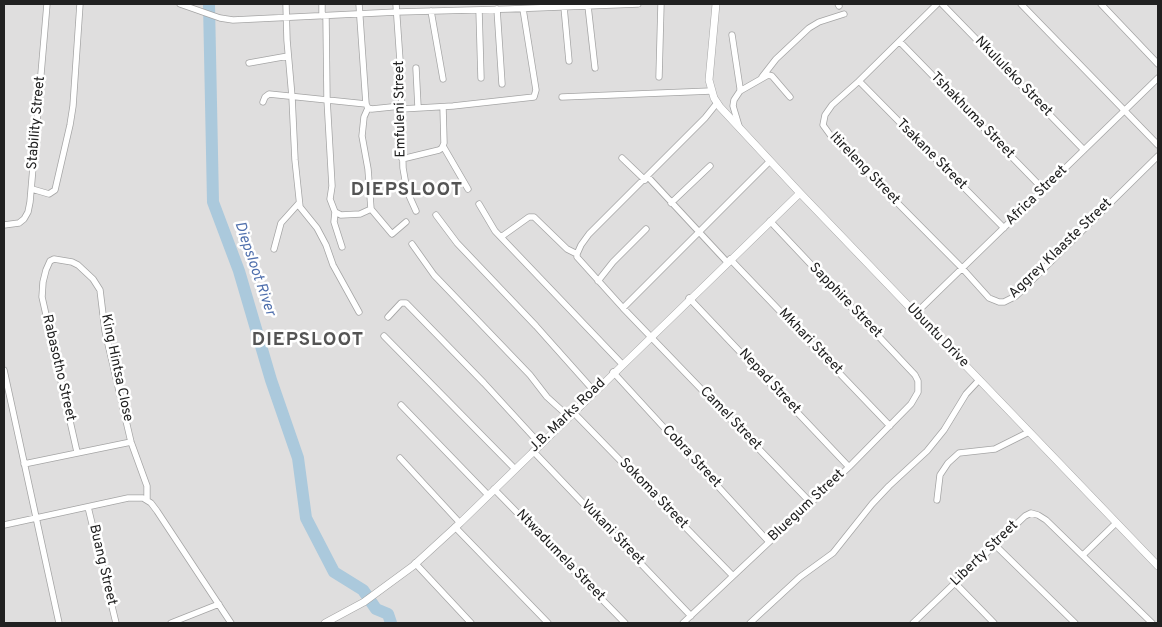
<!DOCTYPE html>
<html>
<head>
<meta charset="utf-8">
<style>
	body { margin:0 }
	#map { position:relative; width:1162px; height:627px; overflow:hidden; background:#f1efe8; font-family:Overpass,sans-serif }
	canvas { display:block }
	.frame { position:absolute; inset:0; border:5px solid #212121; pointer-events:none }
</style>
</head>
<body>
<div id="map">
<canvas width="1162" height="627"></canvas>
<div class="frame"></div>
</div>
<script>
const context = document.querySelector('canvas').getContext('2d');
context.lineJoin = 'round';
function fill(path, color) {
  context.fillStyle = color;
  context.fill(path, 'evenodd');
}
function shape(rows) {
  const path = new Path2D();
  for (const r of rows) {
    path.moveTo(r[0], r[1]);
    for (let i = 2; i < r.length; i += 2) path.lineTo(r[i], r[i + 1]);
  }
  return path;
}
function strokePath(path, color, width, dash) {
  context.strokeStyle = color;
  context.lineWidth = width;
  context.lineCap = dash ? 'butt' : 'round';
  context.setLineDash(dash || []);
  context.stroke(path);
}
function label(font, color, halo, rows, align = 'center') {
  context.font = font + ' Overpass,sans-serif';
  context.lineWidth = 5;
  context.setLineDash([]);
  context.textBaseline = 'middle';
  context.strokeStyle = halo;
  context.fillStyle = color;
  for (const [text, x, y, turn = 0] of rows) {
    context.save();
    context.translate(x, y);
    context.rotate((+turn || 0) * Math.PI / 180);
    context.textAlign = isNaN(turn) ? turn : align;
    if (halo) context.strokeText(text, 0, 0);
    context.fillText(text, 0, 0);
    context.restore();
  }
}
fill(shape([
	[4,4,1158,4,1158,623,4,623]
]), '#dfdede');
strokePath(shape([
	[209,4,213,202,239,271,271,380,298,458,306,518,334,572,363,590,376,609,388,614,391,623]
]), '#abc9dc', 12);
const minor = shape([
	[180,4,220,18,233,20,397,12,509,9,638,4],
	[286,4,287,40,292,97,295,160,300,207,317,228,326,245,333,265,359,312],
	[322,4,322,16],
	[359,4,366,104,368,108,372,109,401,106],
	[396,4,401,75,403,168,407,191,416,211],
	[838,4,839,6],
	[937,4,859,81,832,105,825,115,823,125,831,136,962,268,989,298,999,302,1004,302,1016,296,1158,156],
	[942,4,1084,150],
	[1021,4,1158,145],
	[1101,4,1158,64],
	[588,6,595,68],
	[564,7,569,61],
	[497,9,502,84],
	[479,10,481,78],
	[431,11,443,79],
	[326,16,327,99,332,186,330,199,335,212,341,215,360,214,371,209,368,169,362,136,364,117,368,108],
	[732,35,740,88,740,91,734,100,733,106,739,126],
	[900,42,1043,189],
	[249,63,288,56],
	[416,68,418,107],
	[659,77,661,4],
	[762,77,776,59,809,28,819,22,844,14],
	[859,81,1004,228],
	[740,91,768,75,772,76,790,97],
	[562,97,711,91],
	[263,102,265,97,269,94,366,104],
	[717,103,705,118,589,234,581,245,577,254,577,257,623,308,810,502],
	[401,109,453,106,534,97,536,90,523,9],
	[443,146,468,189],
	[622,158,645,180],
	[402,159,439,150,442,148,444,143,443,107],
	[648,177,727,262],
	[32,189,49,194,55,190,70,125,73,106,80,4],
	[671,203,710,166],
	[479,204,495,231,622,364],
	[371,209,392,234,406,222],
	[335,212,334,222,342,247],
	[436,215,457,243,536,326,594,391],
	[4,225,19,223,24,219,28,212,30,202,47,4],
	[501,237,529,217,534,217,567,249,577,254],
	[412,244,434,275,530,375,547,397,568,416],
	[274,249,281,223,299,203],
	[730,259,890,426],
	[598,281,613,262,646,229],
	[689,298,849,467],
	[623,308,770,161],
	[915,314,1158,78],
	[388,317,401,303,406,303,484,383,540,444],
	[384,336,515,469],
	[4,370,59,623],
	[613,372,769,542],
	[401,405,488,495],
	[573,412,733,576],
	[533,451,691,616],
	[77,452,42,297,43,282,46,270,50,261,54,259,72,262,78,265,93,279,100,290,105,331,131,442,147,486,147,499],
	[400,458,460,523],
	[24,464,131,442],
	[494,489,625,623],
	[937,500,940,475,948,463,959,453,995,449,1029,432],
	[88,507,116,623],
	[4,525,128,498,143,498,151,503,157,511,231,623],
	[455,527,548,623],
	[995,545,1075,623],
	[1083,555,1116,523],
	[415,563,471,623],
	[955,583,994,623],
	[171,623,219,604],
	[683,623,849,467,911,404,918,392,918,381,915,375,770,221],
	[750,623,800,577,833,553,872,504,889,486,927,451,944,430,966,394,979,380],
	[913,623,1025,516,1031,513,1038,515,1046,520,1152,623]
]);
const tertiary = shape([
	[716,4,709,80,714,98,720,107,800,193,1158,566],
	[325,623,364,602,413,566,460,523,800,193]
]);
strokePath(minor, '#a5a5a5', 7);
strokePath(tertiary, '#a5a5a5', 8);
strokePath(minor, '#fff', 5.5);
strokePath(tertiary, '#fff', 7);
label('14px', '#212121', '#fff', [
	["Nkululeko Street",1013,77,46],
	["Emfuleni Street",401,109,-91],
	["Tshakhuma Street",972,116,46],
	["Stability Street",37,123,-85],
	["Tsakane Street",931,155,45],
	["Itireleng Street",864,169,46],
	["Africa Street",1037,196,-44],
	["Aggrey Klaaste Street",1061,249,-44],
	["Sapphire Street",845,301,46],
	["Ubuntu Drive",937,336,46],
	["Mkhari Street",810,342,46],
	["Rabasotho Street",58,368,77],
	["King Hintsa Close",116,368,78],
	["Nepad Street",769,382,47],
	["J.B. Marks Road",568,416,-44],
	["Camel Street",730,419,46],
	["Cobra Street",691,457,47],
	["Sokoma Street",653,494,46],
	["Bluegum Street",807,506,-43],
	["Vukani Street",612,533,46],
	["Liberty Street",985,554,-44],
	["Ntwadumela Street",560,556,46],
	["Buang Street",102,565,77]
]);
label('italic 15px', '#5070ad', '#fff', [
	["Diepsloot River",254,269,71]
]);
context.letterSpacing = '1px';
label('bold 19px', '#545454', '#fff', [
	["DIEPSLOOT",407,191],
	["DIEPSLOOT",308,341]
]);
context.letterSpacing = '0px';
</script>
</body>
</html>
